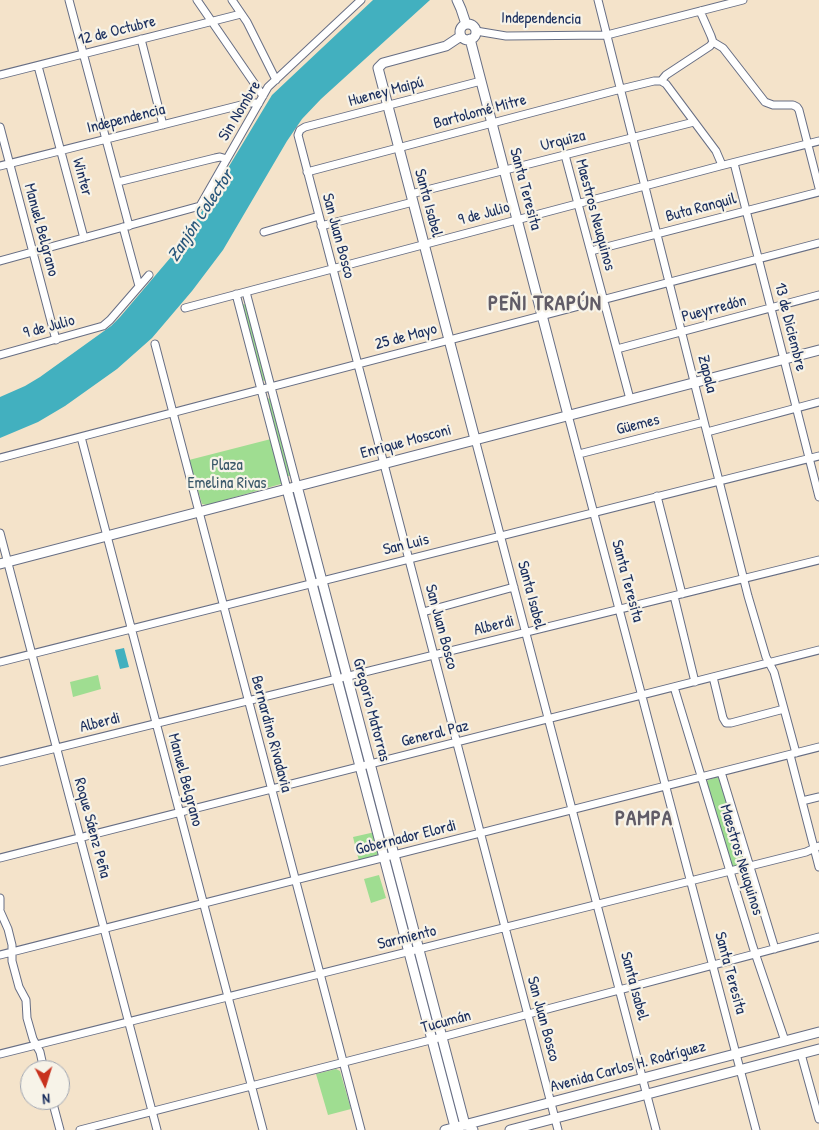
<!DOCTYPE html>
<html>
<head>
<meta charset="utf-8">
<style>
	body { margin:0 }
	#map { position:relative; width:819px; height:1130px; overflow:hidden; background:#f4e3ca; font-family:"Patrick Hand",sans-serif }
	canvas { display:block }
	.north { position:absolute; left:20px; top:1060px; width:50px; height:50px; box-sizing:border-box; background:#f7f3e8; border:1px solid #9fa5b1; border-radius:50%; rotate:175deg; font-size:14px; font-weight:700; line-height:20px; text-align:center; color:#1b2f5e }
	.north::after { content:''; display:block; margin:auto; width:18px; height:22px; background:#c8321e; clip-path:polygon(50% 0,100% 100%,50% 72%,0 100%) }
</style>
</head>
<body>
<div id="map">
<canvas width="819" height="1130"></canvas>
<div class="north">N</div>
</div>
<script>
const context = document.querySelector('canvas').getContext('2d');
context.lineJoin = 'round';
function fill(path, color) {
  context.fillStyle = color;
  context.fill(path, 'evenodd');
}
function shape(rows) {
  const path = new Path2D();
  for (const r of rows) {
    if (r.length === 3) {
      path.moveTo(r[0] + r[2], r[1]);
      path.arc(r[0], r[1], r[2], 0, 2 * Math.PI);
      continue;
    }
    path.moveTo(r[0], r[1]);
    for (let i = 2; i < r.length; i += 2) path.lineTo(r[i], r[i + 1]);
  }
  return path;
}
function strokePath(path, color, width, dash) {
  context.strokeStyle = color;
  context.lineWidth = width;
  context.lineCap = dash ? 'butt' : 'round';
  context.setLineDash(dash || []);
  context.stroke(path);
}
function label(font, color, halo, rows, align = 'center') {
  context.font = font + ' "Patrick Hand",sans-serif';
  context.lineWidth = 4.5;
  context.setLineDash([]);
  context.textBaseline = 'middle';
  context.strokeStyle = halo;
  context.fillStyle = color;
  for (const [text, x, y, turn = 0] of rows) {
    context.save();
    context.translate(x, y);
    context.rotate((+turn || 0) * Math.PI / 180);
    context.textAlign = isNaN(turn) ? turn : align;
    if (halo) context.strokeText(text, 0, 0);
    context.fillText(text, 0, 0);
    context.restore();
  }
}
fill(shape([
	[244,304,246,305,266,380,265,381,262,380,242,305],
	[269,398,271,399,291,476,287,476,267,400],
	[271,439,282,482,281,484,207,505,202,504,189,460],
	[294,495,296,496,317,578,316,579,293,496],
	[316,586,320,586,341,669,340,670,338,670],
	[98,675,101,689,73,697,70,682],
	[344,685,345,685,364,755,363,757,360,757,342,686],
	[368,773,370,774,389,848,388,850,386,850,366,774],
	[717,777,720,778,746,863,733,867,732,867,706,781],
	[375,832,380,851,379,855,359,861,353,837],
	[379,875,386,898,371,903,364,879],
	[416,958,418,959,435,1031,433,1031,415,959],
	[439,1046,441,1046,460,1122,457,1122,438,1047],
	[336,1069,340,1071,351,1109,328,1115,316,1074]
]), '#9fdd91');
fill(shape([
	[373,0,430,0,321,99,302,119,287,141,223,250,192,291,152,338,117,369,65,406,38,422,0,438,0,397,25,386,40,377,111,326,120,317,171,257,187,236,272,95],
	[124,648,129,667,120,669,115,650]
]), '#42b0bf');
const minor = shape([
	[69,0,129,226],
	[197,0,263,96],
	[232,0,247,22,276,80],
	[598,0,748,596,766,657,774,672,796,753],
	[476,31,506,36,607,35,743,0],
	[141,39,163,125],
	[713,42,723,48,765,102,773,105,793,105,797,107,799,110,819,188],
	[38,66,84,238],
	[0,75,241,14],
	[481,81,305,127,300,130,298,135,558,1130],
	[661,81,666,84,716,151,722,165],
	[661,81,666,75,710,46,713,42,711,36,700,11],
	[0,127,56,340],
	[565,155,630,399],
	[734,163,819,497],
	[0,166,249,103,259,103],
	[307,172,621,89,654,81,661,81],
	[118,182,215,158,220,157,227,159],
	[411,194,694,122],
	[321,226,413,202],
	[123,227,139,286],
	[264,232,319,216],
	[591,251,819,192],
	[0,261,200,206,268,87,361,0],
	[246,292,297,486],
	[236,294,287,489],
	[185,308,720,166,819,141],
	[155,344,361,1130],
	[617,349,819,295],
	[0,355,103,326,110,320,149,275],
	[568,415,756,1130],
	[707,432,819,402],
	[81,437,263,1130],
	[475,439,656,1130],
	[579,454,704,422],
	[0,458,819,243],
	[657,496,682,594],
	[0,533,157,1130],
	[674,596,695,682],
	[423,612,514,587],
	[0,662,819,456],
	[713,677,723,718,726,723,731,723,784,709],
	[674,687,753,947,785,1041],
	[790,755,819,867],
	[0,762,819,560],
	[721,772,775,949],
	[802,801,819,797],
	[0,858,819,650],
	[0,898,0,909],
	[0,911,8,929,12,945,12,961,19,987,26,1000,27,1018,33,1039,40,1052,44,1070],
	[0,955,819,747],
	[0,1054,806,852,819,846],
	[801,1054,819,1119],
	[52,1100,60,1130],
	[80,1130,442,1037,819,937]
]);
const major = shape([
	[457,0,461,9,466,24],
	[468,32,8],
	[461,36,446,46,383,63,378,68,475,439],
	[470,39,568,415],
	[297,486,465,1125,470,1126,473,1130],
	[287,489,455,1127,452,1130],
	[0,564,819,350],
	[445,1130,819,1032],
	[510,1130,819,1049]
]);
strokePath(minor, '#676e84', 9);
strokePath(major, '#676e84', 11);
strokePath(minor, '#fff', 7);
strokePath(major, '#fff', 9);
label('16px', '#1b2f5e', '#f7f3e8', [
	["Independencia",541,19,1],
	["12 de Octubre",117,31,-14],
	["Hueney Maipú",386,92,-15],
	["Sin Nombre",240,111,-59],
	["Bartolomé Mitre",480,112,-15],
	["Independencia",126,119,-14],
	["Urquiza",563,141,-14],
	["Winter",82,177,75],
	["Santa Teresita",525,189,75],
	["Santa Isabel",428,203,75],
	["Buta Ranquil",701,208,-15],
	["9 de Julio",484,214,-15],
	["Maestros Neuquinos",595,215,75],
	["Manuel Belgrano",41,230,75],
	["San Juan Bosco",338,236,75],
	["Pueyrredón",714,309,-15],
	["9 de Julio",49,327,-15],
	["13 de Diciembre",790,327,76],
	["25 de Mayo",406,337,-15],
	["Zapala",707,374,76],
	["Güemes",638,425,-14],
	["Enrique Mosconi",406,442,-15],
	["San Luis",406,545,-14],
	["Santa Teresita",627,581,75],
	["Santa Isabel",531,595,75],
	["Alberdi",494,626,-14],
	["San Juan Bosco",441,627,75],
	["Gregorio Matorras",371,710,75],
	["Alberdi",100,723,-14],
	["Bernardino Rivadavia",271,734,75],
	["General Paz",435,734,-14],
	["Manuel Belgrano",185,780,75],
	["Roque Sáenz Peña",92,828,75],
	["Gobernador Elordi",406,838,-14],
	["Maestros Neuquinos",741,860,73],
	["Sarmiento",407,938,-14],
	["Santa Teresita",730,973,75],
	["Santa Isabel",634,986,75],
	["San Juan Bosco",543,1019,75],
	["Tucumán",446,1022,-15],
	["Avenida Carlos H. Rodríguez",628,1067,-15]
]);
label('16px', '#3c5a6b', '#f7f3e8', [
	["Plaza",227,466],
	["Emelina Rivas",227,484]
]);
label('italic 18px', '#27567b', '#f7f3e8', [
	["Zanjón Colector",201,216,-57]
]);
context.letterSpacing = '1px';
label('bold 21px', '#615c67', '#f7f3e8', [
	["PEÑI TRAPÚN",545,304],
	["PAMPA",644,819]
]);
context.letterSpacing = '0px';
</script>
</body>
</html>
